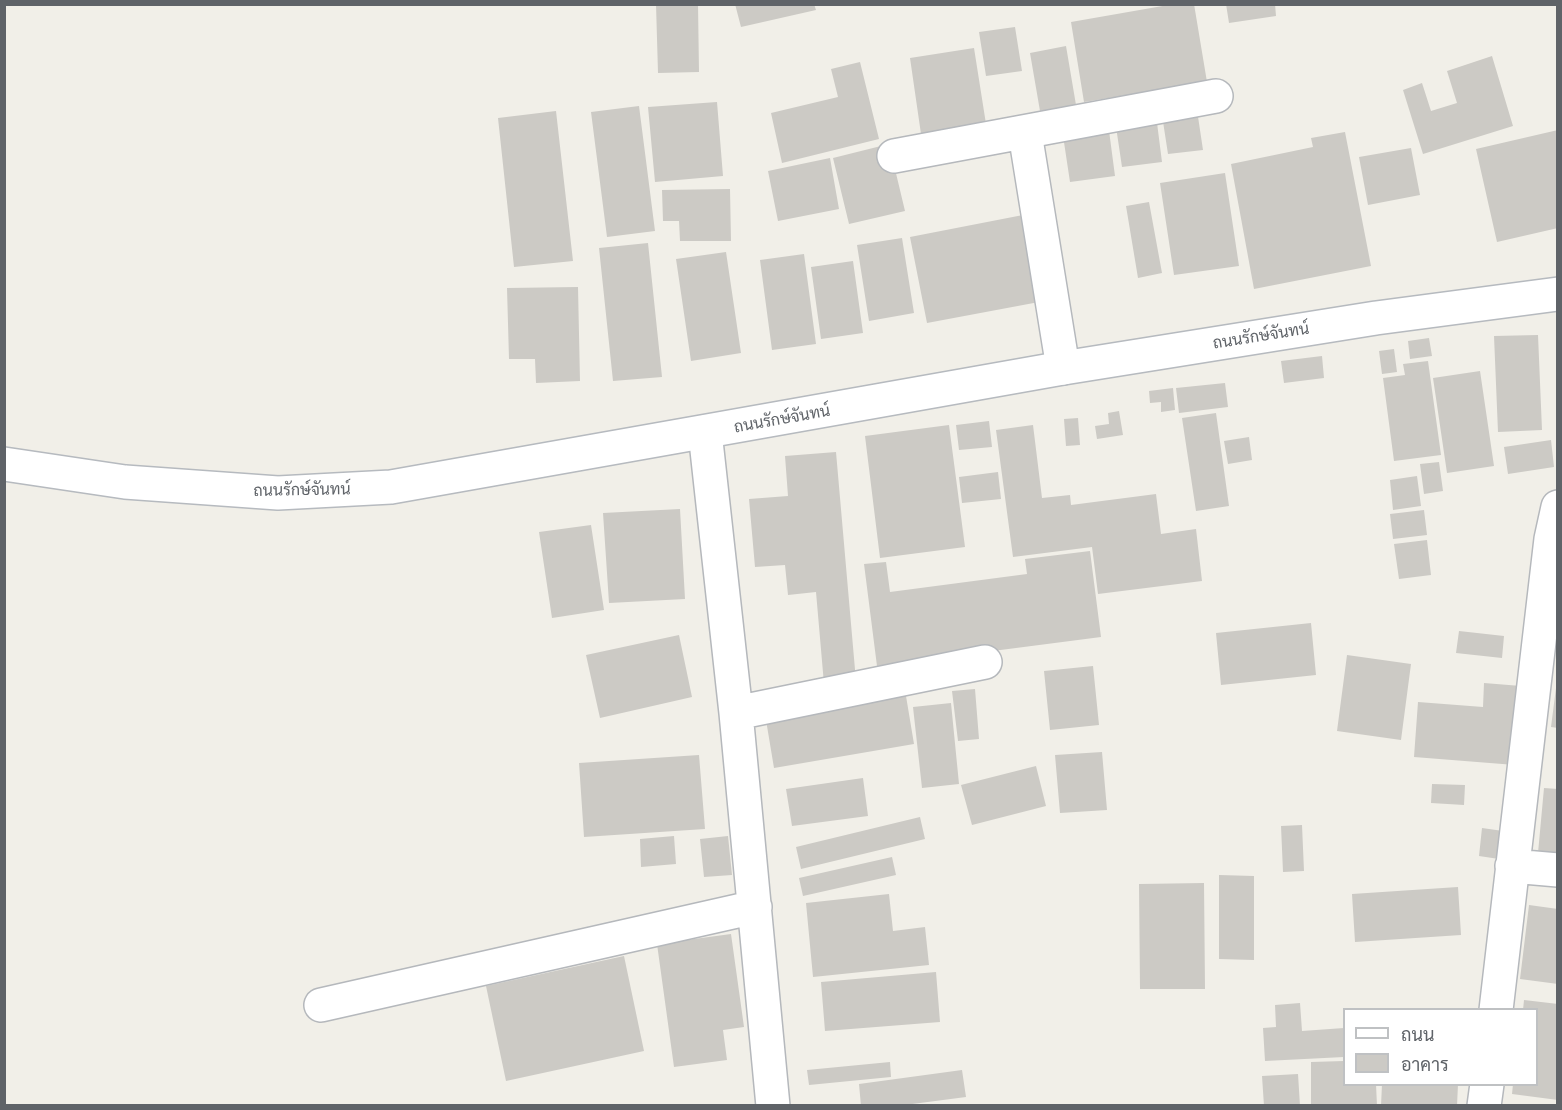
<!DOCTYPE html>
<html>
<head>
<meta charset="utf-8">
<style>
	body { margin:0 }
	#map { position:relative; width:1562px; height:1110px; overflow:hidden; background:#f1efe8; font-family:"Asap Condensed",Sarabun,sans-serif }
	canvas { display:block }
	.frame { position:absolute; inset:0; border:6px solid #5f6368; pointer-events:none }
	.legend { position:absolute; left:1343px; top:1008px; width:195px; height:78px; box-sizing:border-box; background:#fff; border:2px solid #bfc1c3; margin:0; padding:8px 10px; list-style:none; font-size:18px; color:#5f6368 }
	.legend li { display:flex; align-items:center; gap:12px; height:30px }
	.legend b { width:30px; border:2px solid #bfc1c3 }
</style>
</head>
<body>
<div id="map">
<canvas width="1562" height="1110"></canvas>
<div class="frame"></div>
<ul class="legend">
<li><b style="height:8px;background:#fff"></b>ถนน</li>
<li><b style="height:16px;background:#cccac5"></b>อาคาร</li>
</ul>
</div>
<script>
const context = document.querySelector('canvas').getContext('2d');
context.lineJoin = 'round';
function fill(path, color) {
  context.fillStyle = color;
  context.fill(path, 'evenodd');
}
function shape(rows) {
  const path = new Path2D();
  for (const r of rows) {
    path.moveTo(r[0], r[1]);
    for (let i = 2; i < r.length; i += 2) path.lineTo(r[i], r[i + 1]);
  }
  return path;
}
function strokePath(path, color, width, dash) {
  context.strokeStyle = color;
  context.lineWidth = width;
  context.lineCap = dash ? 'butt' : 'round';
  context.setLineDash(dash || []);
  context.stroke(path);
}
function label(font, color, halo, rows, align = 'center') {
  context.font = font + ' "Asap Condensed",Sarabun,sans-serif';
  context.lineWidth = 5;
  context.setLineDash([]);
  context.textBaseline = 'middle';
  context.strokeStyle = halo;
  context.fillStyle = color;
  for (const [text, x, y, turn = 0] of rows) {
    context.save();
    context.translate(x, y);
    context.rotate((+turn || 0) * Math.PI / 180);
    context.textAlign = isNaN(turn) ? turn : align;
    if (halo) context.strokeText(text, 0, 0);
    context.fillText(text, 0, 0);
    context.restore();
  }
}
fill(shape([
	[656,4,698,4,699,72,658,73],
	[735,4,814,4,816,10,741,27],
	[1174,4,1194,4,1207,82,1084,102,1071,22],
	[1226,4,1275,4,1276,16,1229,23],
	[1015,27,1022,71,986,76,979,32],
	[1066,46,1076,105,1040,111,1030,53],
	[974,48,986,124,921,134,910,58],
	[1492,56,1513,126,1423,154,1403,90,1422,83,1431,111,1457,103,1447,71],
	[860,62,879,139,782,163,771,113,838,97,831,69],
	[717,102,723,176,655,182,648,107],
	[639,106,655,231,607,237,591,112],
	[1197,110,1203,150,1168,154,1162,115],
	[556,111,573,261,514,267,498,118],
	[1156,115,1162,162,1122,167,1115,120],
	[1108,123,1115,176,1070,182,1062,129],
	[1558,130,1558,228,1497,242,1476,149],
	[1345,132,1371,266,1254,289,1231,164,1313,147,1311,138],
	[889,144,905,211,849,224,833,158],
	[1411,148,1420,195,1368,205,1359,157],
	[830,158,839,209,778,221,768,171],
	[1225,173,1239,266,1174,275,1160,183],
	[730,189,731,241,680,241,679,221,663,221,662,190],
	[1149,202,1162,273,1138,278,1126,206],
	[1023,215,1039,302,927,323,910,237],
	[902,238,914,313,869,321,857,245],
	[648,243,662,377,613,381,599,248],
	[726,252,741,353,691,361,676,259],
	[804,254,816,344,772,350,760,260],
	[853,261,863,333,821,339,811,267],
	[578,287,580,381,536,383,535,359,509,359,507,288],
	[1538,335,1542,430,1498,432,1494,336],
	[1429,338,1432,356,1410,359,1408,341],
	[1394,349,1397,372,1382,374,1379,351],
	[1322,356,1324,378,1284,383,1281,361],
	[1428,361,1441,455,1394,461,1383,378,1405,375,1403,364],
	[1480,371,1494,466,1447,473,1433,378],
	[1225,383,1228,407,1179,413,1176,388],
	[1173,388,1175,410,1161,412,1161,402,1150,403,1149,391],
	[1119,411,1123,435,1097,439,1095,426,1109,424,1108,413],
	[1216,413,1229,506,1196,511,1182,418],
	[1078,418,1080,445,1066,446,1064,419],
	[989,421,992,447,959,450,956,425],
	[949,425,965,547,880,558,865,436],
	[1033,425,1042,498,1070,495,1071,505,1156,494,1161,534,1196,529,1202,581,1098,594,1092,547,1013,557,996,430],
	[1249,437,1252,460,1228,464,1224,441],
	[1551,440,1554,467,1508,474,1504,447],
	[836,452,856,681,824,684,816,592,788,595,785,565,755,567,749,499,788,496,785,456],
	[1439,462,1443,491,1424,494,1420,464],
	[998,472,1001,499,962,503,959,477],
	[1417,476,1421,506,1393,510,1390,480],
	[680,509,685,599,609,603,603,513],
	[1424,510,1427,535,1393,539,1390,514],
	[591,525,604,610,552,618,539,532],
	[1427,540,1431,575,1399,579,1394,544],
	[1090,551,1101,637,877,666,864,564,886,562,890,592,1027,574,1025,559],
	[1311,623,1316,675,1221,685,1216,633],
	[1459,631,1504,636,1502,658,1456,653],
	[679,635,692,697,600,718,586,655],
	[1347,655,1411,664,1401,740,1337,731],
	[1093,666,1099,725,1050,730,1044,671],
	[1484,683,1521,686,1515,765,1414,757,1418,702,1483,707],
	[1556,688,1558,689,1558,728,1551,727],
	[975,689,979,739,958,741,952,691],
	[905,690,914,744,774,768,765,714],
	[951,703,959,784,922,788,913,707],
	[1102,752,1107,810,1060,813,1055,755],
	[699,755,705,829,584,837,579,763],
	[1036,766,1046,806,972,825,961,785],
	[863,778,868,816,792,826,786,789],
	[1432,784,1465,785,1464,805,1431,803],
	[1544,788,1558,789,1558,855,1538,853],
	[920,817,925,839,801,869,796,847],
	[1302,825,1304,871,1283,872,1281,826],
	[1482,828,1503,831,1499,859,1479,856],
	[674,836,676,864,641,867,640,839],
	[728,836,732,875,704,877,700,839],
	[892,857,896,875,803,896,799,878],
	[1219,875,1254,876,1254,960,1219,959],
	[1204,883,1205,989,1140,989,1139,884],
	[1458,887,1461,935,1355,942,1352,894],
	[889,894,893,931,925,927,929,965,813,977,806,903],
	[1529,905,1558,909,1558,984,1520,979],
	[731,934,744,1027,723,1030,727,1060,674,1067,657,944],
	[624,956,644,1051,506,1081,486,986],
	[936,972,940,1022,825,1031,821,982],
	[1524,1000,1558,1004,1558,1100,1512,1094,1513,1084,1536,1084,1536,1010,1523,1010],
	[1300,1003,1302,1031,1344,1028,1344,1057,1265,1061,1263,1028,1276,1027,1275,1005],
	[1344,1061,1344,1084,1376,1084,1377,1106,1311,1106,1311,1062],
	[890,1062,891,1077,809,1085,807,1070],
	[962,1070,966,1097,897,1106,861,1106,859,1084],
	[1298,1074,1300,1106,1264,1106,1262,1076],
	[1382,1084,1458,1084,1457,1106,1381,1106]
]), '#cccac5');
const minor = shape([
	[1025,133,1063,368],
	[894,156,1216,96],
	[705,432,736,713,773,1106],
	[736,713,985,662],
	[1512,866,1558,870],
	[321,1005,755,907],
	[1496,1010,1551,539,1558,507],
	[1484,1106,1487,1084]
]);
const secondary = shape([
	[4,464,125,482,278,493,391,487,1063,368,1376,318,1558,294]
]);
strokePath(minor, '#b5b8bc', 36);
strokePath(secondary, '#b6babf', 36);
strokePath(minor, '#fff', 33);
strokePath(secondary, '#fff', 33);
label('16px', '#5f6368', '#fff', [
	["ถนนรักษ์จันทน์",1261,336,-9],
	["ถนนรักษ์จันทน์",782,419,-10],
	["ถนนรักษ์จันทน์",302,490,-1]
]);
</script>
</body>
</html>
